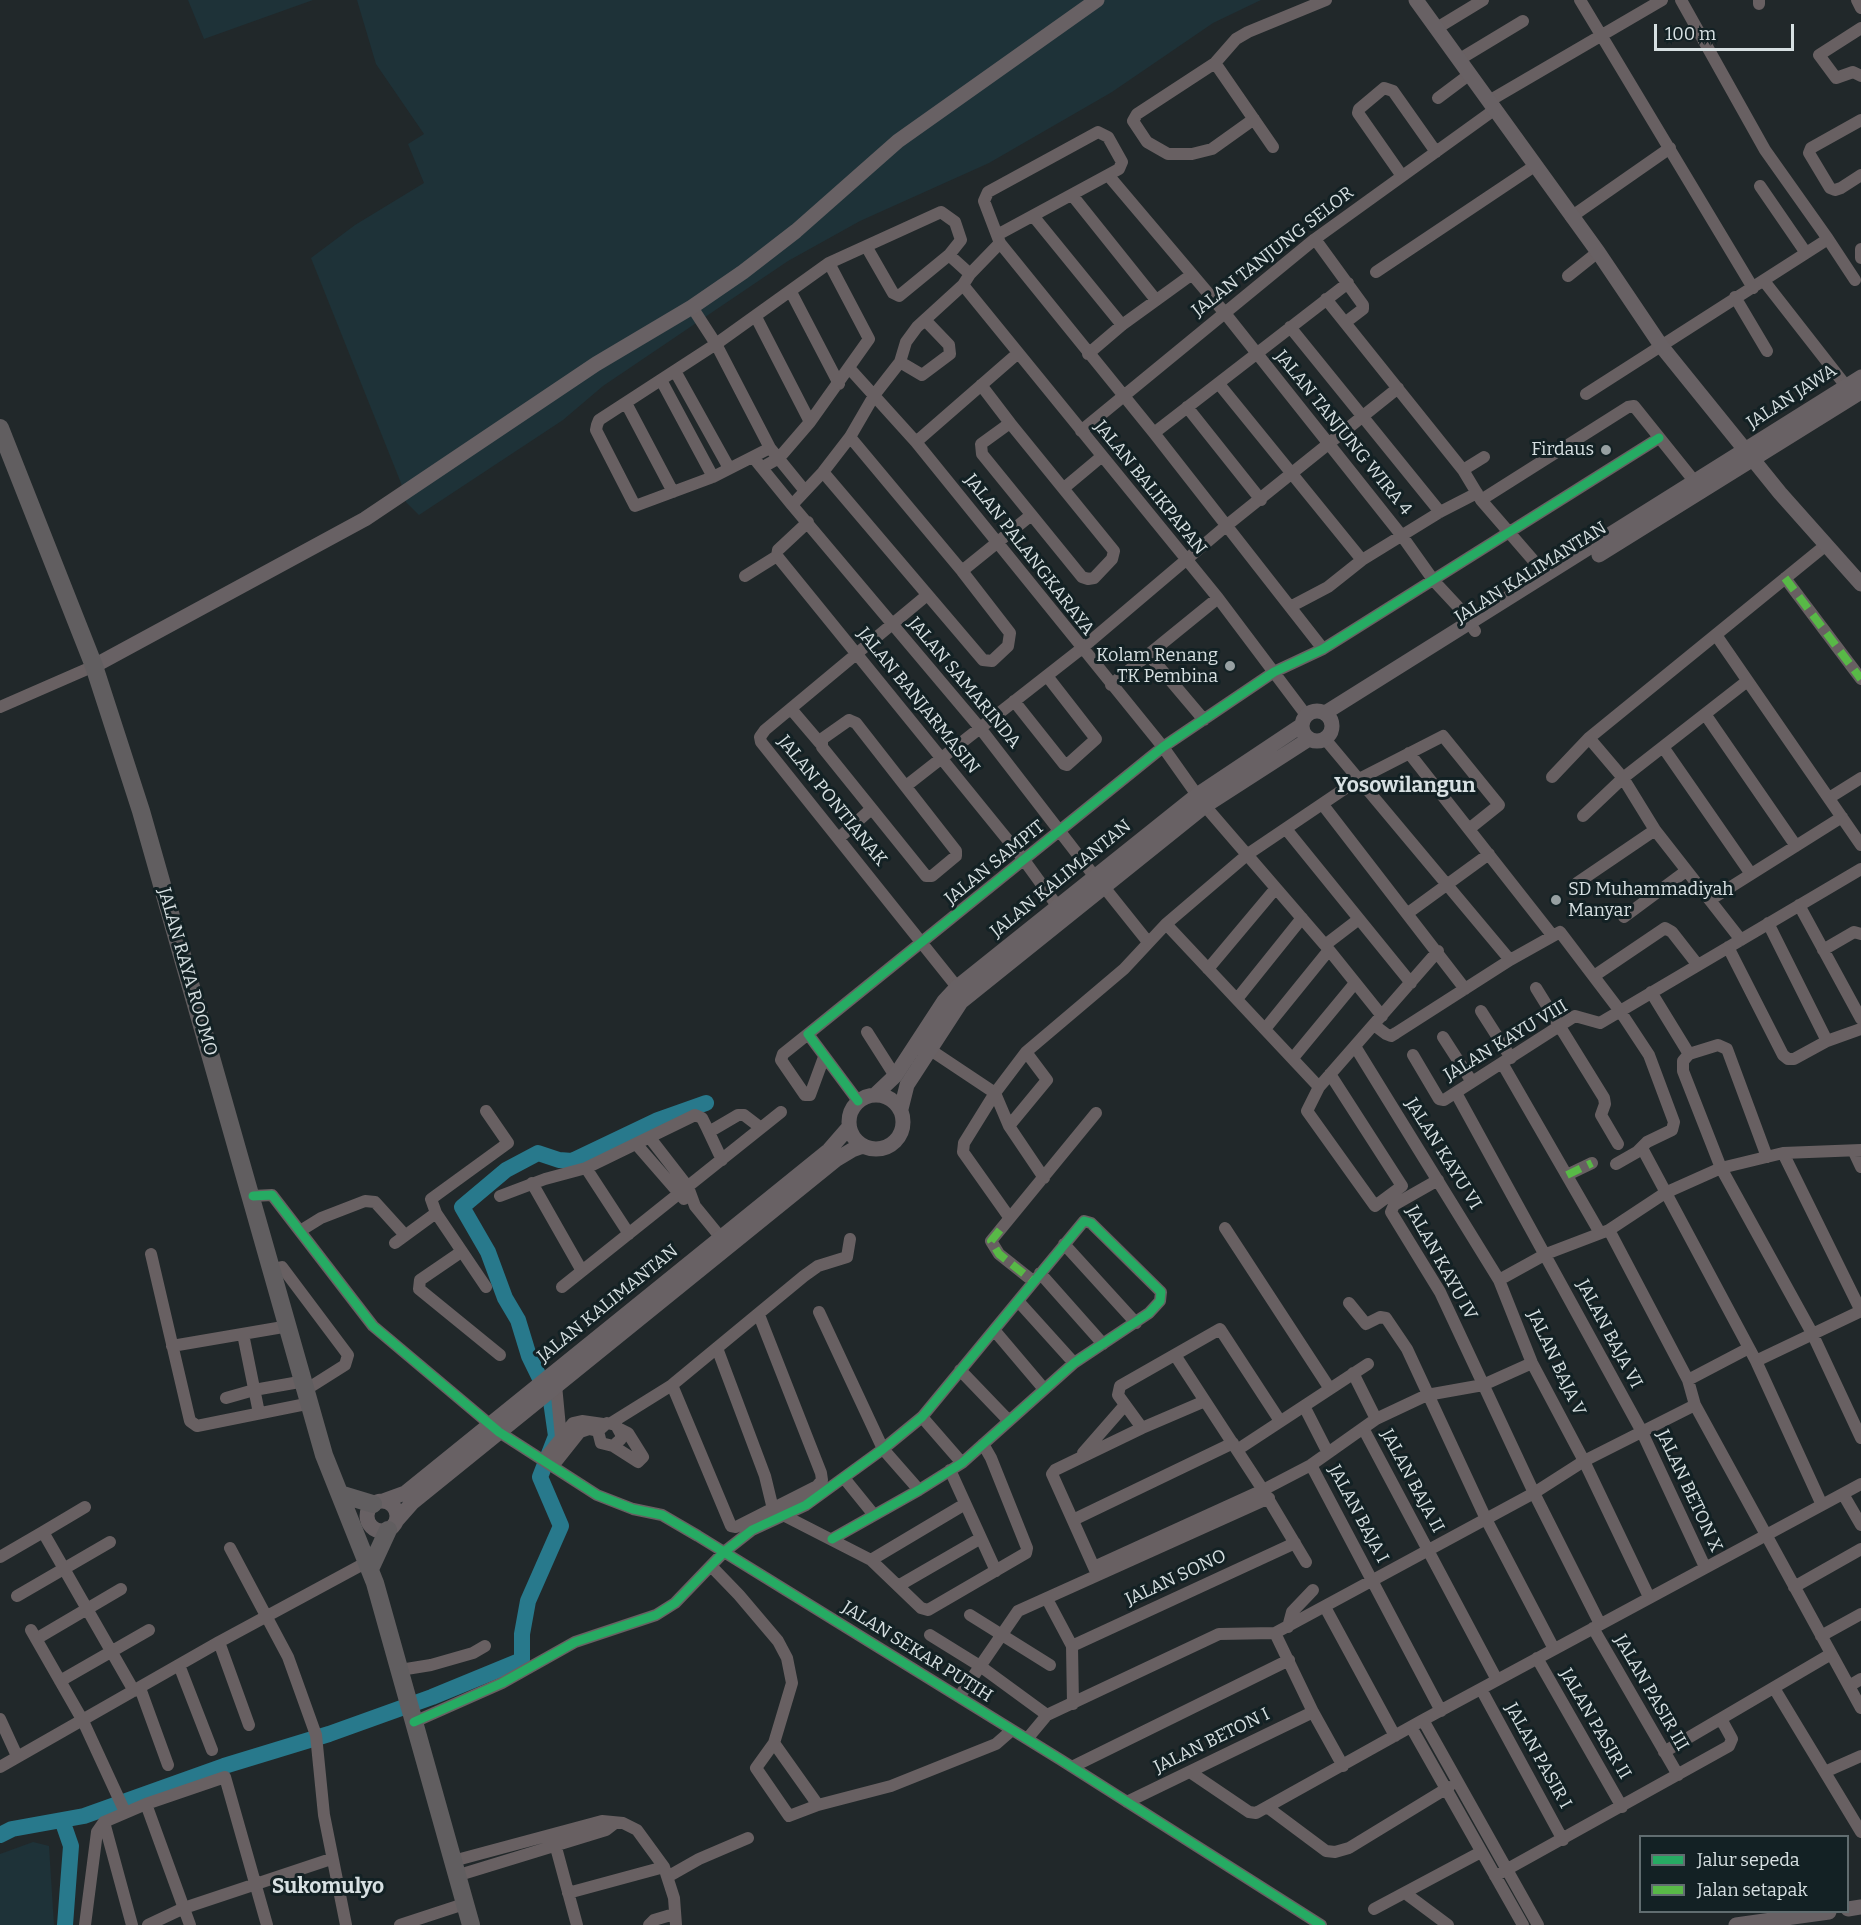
<!DOCTYPE html>
<html>
<head>
<meta charset="utf-8">
<style>
	body { margin:0 }
	#map { position:relative; width:1861px; height:1925px; overflow:hidden; background:#21282a; font-family:Bitter,serif }
	canvas { display:block }
	.legend { position:absolute; left:1639px; top:1835px; width:210px; height:78px; box-sizing:border-box; background:#132124; border:2px solid #616d70; margin:0; padding:8px 10px; list-style:none; font-size:18px; color:#d7e0e2 }
	.legend li { display:flex; align-items:center; gap:12px; height:30px }
	.legend b { width:30px; border:2px solid #616d70 }
	.scale { position:absolute; left:1654px; top:24px; width:140px; height:27px; box-sizing:border-box; border:3px solid #d7e0e2; border-top:0; padding-left:8px; font-size:18px; line-height:21px; white-space:nowrap; color:#d7e0e2; -webkit-text-stroke:4px #132124; paint-order:stroke }
</style>
</head>
<body>
<div id="map">
<canvas width="1861" height="1925"></canvas>
<ul class="legend">
<li><b style="height:8px;background:#26ab63"></b>Jalur sepeda</li>
<li><b style="height:8px;background:#58b947"></b>Jalan setapak</li>
</ul>
<div class="scale">100 m</div>
</div>
<script>
const context = document.querySelector('canvas').getContext('2d');
context.lineJoin = 'round';
function fill(path, color) {
  context.fillStyle = color;
  context.fill(path, 'evenodd');
}
function shape(rows) {
  const path = new Path2D();
  for (const r of rows) {
    if (r.length === 3) {
      path.moveTo(r[0] + r[2], r[1]);
      path.arc(r[0], r[1], r[2], 0, 2 * Math.PI);
      continue;
    }
    path.moveTo(r[0], r[1]);
    for (let i = 2; i < r.length; i += 2) path.lineTo(r[i], r[i + 1]);
  }
  return path;
}
function strokePath(path, color, width, dash) {
  context.strokeStyle = color;
  context.lineWidth = width;
  context.lineCap = dash ? 'butt' : 'round';
  context.setLineDash(dash || []);
  context.stroke(path);
}
function label(font, color, halo, rows, align = 'center') {
  context.font = font + ' Bitter,serif';
  context.lineWidth = 6;
  context.setLineDash([]);
  context.textBaseline = 'middle';
  context.strokeStyle = halo;
  context.fillStyle = color;
  for (const [text, x, y, turn = 0] of rows) {
    context.save();
    context.translate(x, y);
    context.rotate((+turn || 0) * Math.PI / 180);
    context.textAlign = isNaN(turn) ? turn : align;
    if (halo) context.strokeText(text, 0, 0);
    context.fillText(text, 0, 0);
    context.restore();
  }
}
fill(shape([
	[188,0,313,0,204,39],
	[357,0,1261,0,1213,23,1112,92,989,163,860,221,788,261,603,386,563,420,419,515,406,502,401,483,311,258,355,225,424,183,408,144,424,134,376,64],
	[33,1842,49,1846,54,1925,0,1925,0,1854]
]), '#1e3238');
strokePath(shape([
	[62,1820,71,1846,65,1925],
	[0,1835,12,1829,84,1816,224,1766,329,1734,432,1697,522,1660,522,1634,528,1601,561,1526,540,1477,556,1436,551,1401,529,1356,518,1320,505,1298,488,1252,462,1207,506,1170,538,1153,559,1160,572,1161,658,1120,706,1103]
]), '#28798c', 16);
strokePath(shape([
	[1580,0,1753,288],
	[1759,0,1759,4],
	[1857,0,1861,8],
	[1437,28,1483,0],
	[1861,28,1819,55,1836,78,1853,72,1861,76],
	[1460,59,1523,21],
	[1215,63,1273,147],
	[1438,98,1470,74],
	[1489,101,1662,0],
	[1254,119,1212,149,1192,154,1168,154,1147,142,1133,121,1137,114,1215,63,1236,39,1248,32,1326,0],
	[1861,120,1811,148,1809,153,1830,188,1835,190,1841,188,1861,175],
	[1108,175,1224,312,1402,536,1434,581,1461,610,1475,631],
	[1402,176,1358,113,1359,109,1384,88,1393,91,1436,152],
	[1760,186,1806,253],
	[1072,195,1156,300],
	[1034,217,1122,325],
	[1571,217,1670,148],
	[999,234,1119,169,1122,162,1108,137,1098,132,988,192,984,201,1000,243,1154,433,1323,649],
	[1315,239,1363,305,1363,309,1346,322],
	[1828,239,1855,280],
	[1000,243,970,274,963,285,917,327,906,342,900,362,875,394,850,437,823,472,792,505,980,728,1095,877],
	[1861,249,1861,258],
	[949,255,970,274],
	[1376,272,1536,165],
	[1568,276,1598,252],
	[1764,281,1846,386],
	[963,285,1218,598,1306,715],
	[791,292,839,384],
	[1735,297,1767,351],
	[1326,299,1463,470,1481,500,1546,575],
	[692,307,716,344,770,448,805,491],
	[756,317,810,422],
	[1290,327,1440,512],
	[1088,354,1122,325,1191,275],
	[900,362,922,375,950,354,949,345,926,321],
	[850,369,916,442,1163,747,1197,795],
	[675,371,729,468],
	[661,380,713,477],
	[1219,384,1362,560],
	[981,385,1010,423],
	[1586,394,1828,239,1765,150,1681,0],
	[626,403,673,492],
	[1187,407,1261,500],
	[1010,423,1114,551,1112,559,1094,578,1088,579,1082,577,982,454,981,444,1010,423],
	[1081,431,1315,239,1494,110],
	[1154,433,1348,283],
	[916,442,1017,354],
	[770,448,713,477,635,506,596,430,597,425,599,420,716,344,829,263,941,212,955,222,961,240,949,255,899,296,893,293,866,246],
	[757,462,792,505],
	[763,467,779,458,810,422,869,339,829,263],
	[1463,470,1484,457],
	[823,472,983,660,992,661,1008,646,1010,633,962,571,850,437],
	[1064,488,1101,457],
	[1481,500,1628,407,1634,406,1695,482],
	[808,522,778,550,777,556,1024,860,1058,907],
	[962,571,1030,516],
	[745,576,777,556],
	[1785,578,1861,679],
	[926,596,765,730,760,737,761,742,957,987],
	[1290,607,1328,587,1362,560,1440,512,1477,493],
	[1716,635,1861,845],
	[1149,655,1204,720],
	[1111,685,1218,598],
	[1014,701,1064,764,1067,765,1096,739,1047,676],
	[0,707,94,666],
	[791,709,820,743],
	[1705,714,1796,846],
	[849,720,856,723,956,851,956,856,932,876,926,876,822,747,822,739,849,720],
	[1589,738,1623,778,1655,830,1741,940],
	[1325,739,1510,960],
	[1663,747,1751,874],
	[1409,753,1552,935],
	[1552,777,1589,738,1826,545],
	[906,786,1081,649,1226,526,1398,388],
	[1829,798,1861,778],
	[1323,805,1465,989],
	[1205,806,1325,945,1382,1016],
	[1583,816,1623,778,1746,682],
	[1286,829,1411,983],
	[839,838,870,810],
	[1577,883,1655,830],
	[1104,887,1148,942],
	[1710,900,1842,817],
	[1799,905,1861,1019],
	[1408,913,1489,854],
	[1624,917,1686,871],
	[1768,923,1827,1041],
	[1166,924,1319,1087],
	[1325,945,1359,919],
	[1728,947,1783,1055,1788,1059,1794,1059,1827,1041,1861,1029],
	[1823,950,1854,932,1861,934],
	[1208,969,1276,888],
	[1594,976,1665,928,1672,932,1697,964],
	[1536,988,1604,1098,1605,1104,1601,1115,1618,1144],
	[1651,992,1689,1054],
	[1237,999,1302,918],
	[1481,1011,1511,1058],
	[1374,1025,1386,1034,1391,1036,1396,1033,1510,960,1560,932,1620,1011,1649,1055,1674,1122,1672,1130,1647,1142,1637,1152,1616,1164],
	[1265,1029,1329,950],
	[867,1032,895,1076],
	[808,1034,783,1054,781,1060,805,1095,810,1095,824,1057],
	[1443,1037,1472,1082],
	[1356,1048,1499,1280,1532,1363,1584,1461,1649,1597],
	[929,1049,995,1093,1009,1126,1044,1178],
	[1413,1055,1439,1099,1444,1100,1575,1016,1600,1023,1861,869],
	[1293,1058,1355,983],
	[1502,1063,1600,1233],
	[1330,1074,1402,1186,1375,1206,1307,1111,1319,1087,1438,951],
	[1456,1093,1641,1430,1705,1567],
	[858,1101,808,1034,1163,747,1274,672,1323,649,1659,438],
	[1009,1126,1047,1080,1026,1052],
	[709,1132,738,1115,744,1115,761,1128],
	[650,1138,688,1187,695,1206,726,1244],
	[637,1145,684,1199],
	[1642,1148,1756,1361,1822,1505],
	[1854,1152,1861,1167],
	[1783,1153,1861,1311],
	[1767,1157,1727,1049,1718,1045,1689,1054,1683,1061,1683,1071,1721,1168,1812,1333,1861,1438],
	[586,1168,629,1234],
	[1567,1175,1592,1163],
	[1438,1180,1394,1205,1391,1212,1440,1292,1534,1493,1600,1624],
	[532,1183,582,1271],
	[253,1196,272,1195,373,1326,499,1432,597,1495,633,1509,662,1515,698,1536,1061,1760,1321,1925],
	[500,1196,545,1179,586,1168,695,1115,702,1118,706,1126,722,1160],
	[436,1213,486,1287],
	[1009,1217,963,1152,964,1143,995,1093,1026,1052,1124,969,1166,924,1248,854,1359,779,1443,736,1499,805,1469,829],
	[1225,1228,1330,1389],
	[1609,1230,1688,1380,1695,1405,1861,1708],
	[300,1231,321,1218,365,1201,375,1202,404,1234],
	[395,1243,436,1213,431,1199,508,1143,486,1111],
	[1064,1244,1136,1323],
	[461,1252,420,1280,419,1289,500,1355],
	[151,1254,190,1421,197,1426,311,1403],
	[273,1269,282,1267,348,1355,345,1365,307,1389],
	[1040,1273,1103,1344],
	[1499,1280,1546,1254,1609,1230,1665,1193,1721,1168,1783,1153,1861,1150],
	[1033,1281,999,1254,991,1241,1096,1113],
	[562,1287,781,1112],
	[1018,1301,1074,1363],
	[1349,1303,1366,1324,1380,1317,1386,1318,1407,1349,1486,1519,1554,1649],
	[819,1312,883,1449,919,1490],
	[994,1330,1044,1389],
	[243,1334,259,1413],
	[172,1346,289,1326],
	[717,1348,765,1476,773,1509],
	[1175,1355,1263,1490,1306,1562],
	[1756,1361,1861,1311],
	[960,1370,1009,1421],
	[1353,1373,1376,1419],
	[1688,1380,1749,1348],
	[556,1385,561,1438,566,1448],
	[672,1385,731,1526,736,1527,817,1486,822,1480,821,1473,759,1315],
	[226,1398,254,1390,305,1381],
	[1304,1406,1328,1453],
	[922,1417,962,1463],
	[611,1423,672,1385,804,1276,818,1266,847,1257,850,1239],
	[1142,1428,1118,1395,1120,1386,1220,1329,1280,1421],
	[1363,1428,1497,1680],
	[613,1446,621,1439,621,1434,616,1425,607,1423,598,1431,601,1443,613,1446,638,1462,643,1457,628,1433,620,1429],
	[1237,1450,1368,1364],
	[1083,1453,1125,1405],
	[543,1460,573,1423,582,1421,603,1424],
	[1311,1465,1441,1711],
	[553,1466,580,1432,589,1429,598,1431],
	[950,1470,996,1571],
	[844,1478,874,1515],
	[1843,1494,1861,1525],
	[783,1515,871,1560,921,1608,928,1610,1026,1553,1027,1548,991,1458,983,1444],
	[1073,1520,1233,1443],
	[43,1532,85,1507],
	[230,1548,288,1657,316,1735,324,1815,346,1925],
	[0,1557,43,1532,134,1691],
	[871,1560,965,1504],
	[711,1566,739,1595,778,1641,787,1658,792,1683,774,1743,756,1768,789,1816,818,1805,891,1786,996,1744,1012,1730],
	[1094,1567,1263,1490,1311,1465,1376,1419,1427,1395,1483,1385,1532,1363],
	[1096,1572,1052,1474,1055,1470,1142,1428,1205,1401],
	[898,1586,981,1538],
	[1794,1587,1861,1549],
	[17,1596,110,1542],
	[1047,1599,1072,1646,1073,1704],
	[1325,1607,1395,1736],
	[970,1615,1050,1665],
	[1288,1627,1292,1612,1313,1590],
	[1593,1628,1678,1775],
	[31,1630,83,1721,125,1812],
	[1275,1633,1313,1712,1343,1766],
	[930,1635,980,1666,1047,1715],
	[1821,1636,1861,1614],
	[36,1639,121,1589],
	[219,1642,249,1725],
	[1072,1646,1295,1543],
	[1537,1658,1622,1807],
	[179,1665,212,1750],
	[400,1670,431,1665,473,1653,485,1646],
	[60,1681,149,1630],
	[1849,1686,1861,1679],
	[140,1688,168,1765],
	[1774,1688,1861,1832],
	[1481,1689,1563,1840],
	[959,1697,1018,1611,1269,1498],
	[0,1719,17,1756],
	[1423,1720,1538,1925],
	[414,1722,502,1683,575,1642,656,1615,675,1603,724,1552,752,1530,806,1505,883,1449,922,1417,1084,1221,1091,1223,1161,1292,1160,1301,1149,1313,1074,1363,962,1463,919,1490,832,1539],
	[1411,1727,1523,1925],
	[1027,1739,1047,1715,1219,1634,1275,1633,1534,1493,1584,1461,1695,1405],
	[774,1743,818,1805],
	[1664,1752,1831,1654],
	[0,1767,219,1642,367,1562],
	[1072,1767,1289,1660],
	[1827,1771,1861,1756],
	[1190,1772,1249,1812,1256,1813,1423,1720,1861,1484],
	[1127,1802,1313,1712],
	[146,1804,225,1777,267,1925],
	[1267,1807,1326,1851,1335,1852,1349,1848,1449,1787],
	[554,1840,577,1925],
	[453,1861,602,1821,623,1823,637,1830,664,1867,674,1898,676,1925],
	[456,1876,606,1830,615,1823],
	[669,1876,699,1859,748,1838],
	[1495,1876,1729,1746,1732,1739,1721,1719],
	[568,1893,664,1867],
	[1405,1893,1448,1925],
	[1374,1909,1481,1852],
	[85,1925,97,1832,104,1822],
	[132,1925,104,1822,146,1804,190,1925],
	[148,1925,184,1908,331,1859],
	[400,1925,464,1904],
	[649,1925,654,1920,674,1914]
]), '#686062', 12);
strokePath(shape([
	[1416,0,1598,252,1662,347,1780,493,1861,584],
	[1599,555,1861,392],
	[94,666,365,519,596,364,692,307,743,272,796,231,898,141,1097,0],
	[1317,726,15],
	[1325,713,1861,377],
	[876,1094,895,1076,944,1001,957,987,1197,795,1302,725],
	[876,1122,27],
	[901,1109,907,1085,961,1002,1205,806,1309,739],
	[382,1516,15],
	[383,1501,405,1493,829,1150,849,1127],
	[397,1520,412,1503,837,1159,852,1150,863,1146],
	[1848,1909,1861,1907],
	[1736,1925,1829,1912]
]), '#686164', 15);
strokePath(shape([
	[0,428,94,666,141,811,324,1455,375,1583,471,1925],
	[340,1494,373,1504],
	[370,1569,388,1530]
]), '#615e60', 18);
strokePath(shape([
	[1785,578,1861,679],
	[1567,1175,1592,1163],
	[1000,1230,991,1241,999,1254,1033,1281]
]), '#58b947', 8, [15, 8]);
strokePath(shape([
	[858,1101,808,1034,1163,747,1274,672,1323,649,1659,438],
	[253,1196,272,1195,373,1326,499,1432,597,1495,633,1509,662,1515,698,1536,1061,1760,1321,1925],
	[414,1722,502,1683,575,1642,656,1615,675,1603,724,1552,752,1530,806,1505,883,1449,922,1417,1084,1221,1091,1223,1161,1292,1160,1301,1149,1313,1074,1363,962,1463,919,1490,832,1539]
]), '#26ab63', 9);
for (const [x, y, r, color] of [
	[1606,450,6,"#97a0a2"],
	[1230,666,6,"#97a0a2"],
	[1556,900,6,"#97a0a2"]
]) {
  const dot = new Path2D();
  dot.arc(x, y, r, 0, 2 * Math.PI);
  context.fillStyle = color;
  context.fill(dot);
  strokePath(dot, '#132124', 2);
}
label('18px', '#d7e0e2', '#132124', [
	["JALAN TANJUNG SELOR",1273,252,-38],
	["JALAN JAWA",1792,397,-33],
	["JALAN TANJUNG WIRA 4",1343,433,51],
	["JALAN BALIKPAPAN",1150,488,51],
	["JALAN PALANGKARAYA",1029,555,52],
	["JALAN KALIMANTAN",1531,573,-32],
	["JALAN SAMARINDA",964,683,50],
	["JALAN BANJARMASIN",918,701,51],
	["JALAN PONTIANAK",832,801,51],
	["JALAN SAMPIT",995,863,-39],
	["JALAN KALIMANTAN",1061,879,-39],
	["JALAN RAYA ROOMO",187,972,74],
	["JALAN KAYU VIII",1506,1041,-31],
	["JALAN KAYU VI",1443,1154,58],
	["JALAN KAYU IV",1441,1263,61],
	["JALAN KALIMANTAN",608,1304,-39],
	["JALAN BAJA VI",1609,1334,62],
	["JALAN BAJA V",1556,1363,65],
	["JALAN BAJA II",1412,1481,62],
	["JALAN BETON X",1689,1491,65],
	["JALAN BAJA I",1358,1514,62],
	["JALAN SONO",1176,1578,-25],
	["JALAN SEKAR PUTIH",917,1652,32],
	["JALAN PASIR III",1651,1693,60],
	["JALAN PASIR II",1595,1724,60],
	["JALAN BETON I",1212,1741,-26],
	["JALAN PASIR I",1538,1756,61]
]);
label('18px', '#d7e0e2', '#132124', [
	["Firdaus",1594,450],
	["Kolam Renang",1218,656],
	["TK Pembina",1218,677],
	["SD Muhammadiyah",1568,890,"left"],
	["Manyar",1568,911,"left"]
], 'right');
label('bold 21px', '#d7e0e2', '#132124', [
	["Yosowilangun",1405,786],
	["Sukomulyo",328,1887]
]);
</script>
</body>
</html>
